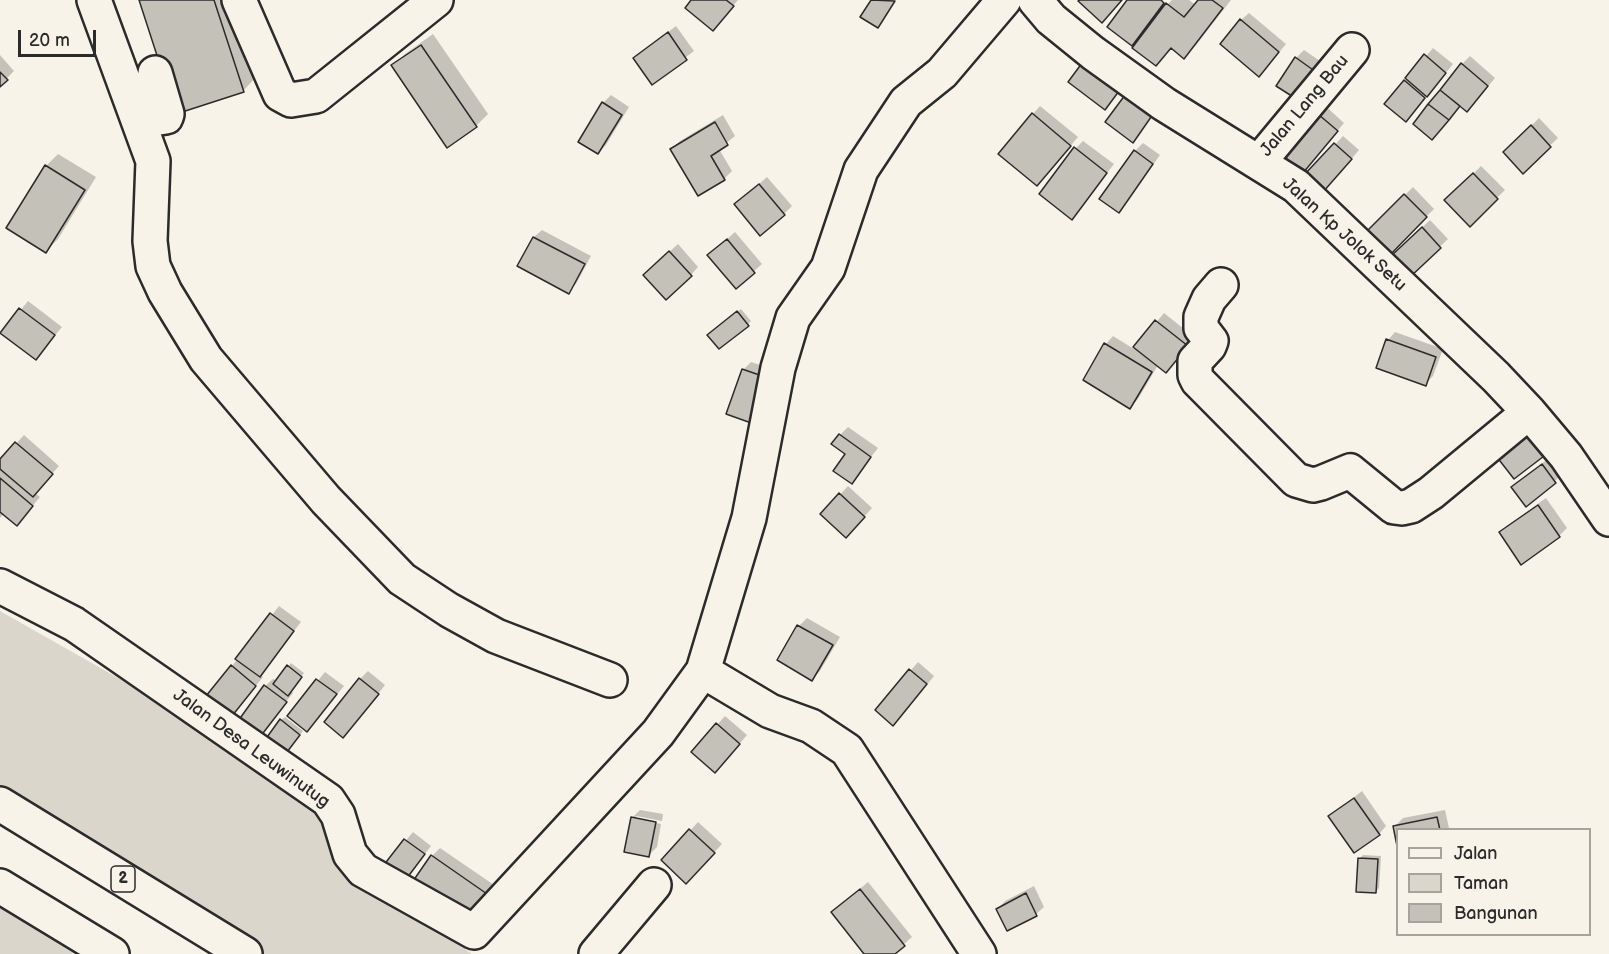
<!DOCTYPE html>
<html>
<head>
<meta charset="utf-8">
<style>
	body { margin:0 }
	#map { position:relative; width:1609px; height:954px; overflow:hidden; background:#f7f3e8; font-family:"Balsamiq Sans",sans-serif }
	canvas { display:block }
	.legend { position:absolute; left:1396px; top:828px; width:195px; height:108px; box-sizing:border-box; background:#f7f3e8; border:2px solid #a5a39c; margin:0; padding:8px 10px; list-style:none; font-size:18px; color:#2b2b2b }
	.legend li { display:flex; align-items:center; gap:12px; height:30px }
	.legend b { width:30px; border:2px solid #a5a39c }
	.scale { position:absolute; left:18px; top:30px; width:78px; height:27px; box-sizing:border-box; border:3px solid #2b2b2b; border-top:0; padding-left:8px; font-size:18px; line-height:21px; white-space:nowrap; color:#2b2b2b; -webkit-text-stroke:4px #f7f3e8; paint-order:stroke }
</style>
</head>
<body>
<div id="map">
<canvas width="1609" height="954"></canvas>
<ul class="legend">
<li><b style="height:8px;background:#f7f3e8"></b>Jalan</li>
<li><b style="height:16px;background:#dad6cc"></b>Taman</li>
<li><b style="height:16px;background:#c4c1b9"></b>Bangunan</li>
</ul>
<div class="scale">20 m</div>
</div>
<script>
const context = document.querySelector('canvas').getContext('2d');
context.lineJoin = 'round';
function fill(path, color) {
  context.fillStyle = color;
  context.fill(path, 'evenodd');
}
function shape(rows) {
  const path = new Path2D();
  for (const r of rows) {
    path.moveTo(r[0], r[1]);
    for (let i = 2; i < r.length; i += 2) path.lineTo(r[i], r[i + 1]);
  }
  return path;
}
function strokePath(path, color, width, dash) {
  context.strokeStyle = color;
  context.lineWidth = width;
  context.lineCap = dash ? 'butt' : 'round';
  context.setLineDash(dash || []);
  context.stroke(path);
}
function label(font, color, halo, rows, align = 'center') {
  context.font = font + ' "Balsamiq Sans",sans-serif';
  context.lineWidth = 4.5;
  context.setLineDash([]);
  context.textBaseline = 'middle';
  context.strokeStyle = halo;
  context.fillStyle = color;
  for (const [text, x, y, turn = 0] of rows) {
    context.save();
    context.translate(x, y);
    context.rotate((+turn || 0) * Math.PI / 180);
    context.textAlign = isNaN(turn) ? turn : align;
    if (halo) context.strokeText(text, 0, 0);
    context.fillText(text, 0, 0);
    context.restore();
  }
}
fill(shape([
	[0,611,247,751,328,800,350,854,474,932,462,947,472,954,245,954,0,804],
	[0,888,108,954,0,954]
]), '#dad6cc');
fill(shape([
	[141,0,235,0,258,75,243,91],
	[693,0,738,0,713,29],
	[1172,0,1189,0,1196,5,1200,0,1231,0,1196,45,1184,57,1172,47,1156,64,1168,4],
	[1249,13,1286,44,1267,67,1241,20],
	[676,26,694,51,652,83,635,58],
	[433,34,488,114,476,126,393,66,405,54],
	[1433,48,1453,64,1414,112,1405,81],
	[1304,50,1323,63,1305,90,1296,58],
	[0,55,14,71,0,85],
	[1470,56,1495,78,1475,102,1462,64],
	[611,95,629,107,606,145,598,153,603,103],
	[1321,102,1344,123,1310,163],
	[1040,106,1078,137,1045,176,1033,114],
	[723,115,735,136,719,149,732,171,724,179,672,149,680,141],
	[1539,118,1558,138,1523,171,1505,152],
	[1343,136,1359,150,1331,183,1307,175],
	[1083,141,1114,164,1072,218,1076,148],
	[1143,143,1160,155,1126,203,1119,211,1101,199,1135,151],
	[58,154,96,177,58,239,46,251,46,166],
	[1481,166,1505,190,1470,224,1447,200],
	[767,177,792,206,784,214,744,197],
	[1413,187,1434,209,1389,253,1368,232],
	[1430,220,1448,239,1409,276,1399,249],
	[542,230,591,256,576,284,568,292,519,265,534,237],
	[735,232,762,264,736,287,709,255],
	[678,244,698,267,691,275,653,267],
	[28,301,62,327,36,358,2,333],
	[741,309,751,321,748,324,713,331],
	[1164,313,1194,337,1174,363,1158,365,1138,399,1130,407,1106,344,1113,336,1134,349],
	[1395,332,1443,349,1433,376,1425,384,1378,367,1388,340],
	[751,362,778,371,762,415,743,370],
	[848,427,878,448,851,482,847,454,840,435],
	[24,435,59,466,35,493,40,497,24,516,4,513,0,518,0,461],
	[1550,457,1563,474,1526,505,1513,487],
	[848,486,872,508,854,528,823,513],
	[1546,498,1567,528,1559,536,1501,532,1508,525],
	[279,606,301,622,260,675,263,677,239,707,232,666],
	[807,618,840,637,820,671,812,679,779,659,799,626],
	[918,662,934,676,901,716,877,710],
	[291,663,304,673,291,691,293,693,260,735,265,686,273,679,277,681],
	[368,671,385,685,351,728,360,679],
	[325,672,344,686,307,730,289,716],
	[725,716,747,735,723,763,693,752],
	[285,717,303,731,288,750,281,720],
	[1362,791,1386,826,1379,834,1330,816],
	[640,810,663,814,662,821,636,816,636,819,661,824,657,847,649,855,632,818],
	[1445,810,1449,828,1447,830,1398,830,1398,841,1395,826,1403,818],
	[698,822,722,844,694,874,663,860],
	[413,832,431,846,411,872,385,866],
	[440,848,497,887,478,915,432,856],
	[1363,855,1381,856,1379,888,1376,892,1360,858],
	[868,882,912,937,893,954,866,954,841,905],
	[1034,886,1044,907,1036,914,998,909,1005,901]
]), '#0003');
const building = shape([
	[139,0,214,0,244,92,176,114,139,0],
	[691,0,726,0,734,6,713,31,685,8,691,0],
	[871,0,895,1,878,28,860,17,871,0],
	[1080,0,1122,0,1102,23,1078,1,1080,0],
	[1127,0,1161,0,1164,3,1132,46,1107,27,1127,0],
	[1198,0,1212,0,1223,8,1184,59,1171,48,1156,66,1132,48,1166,3,1184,17,1198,0],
	[1240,19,1279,52,1259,77,1220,44,1240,19],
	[668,32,687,60,652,85,633,58,668,32],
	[421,45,477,127,447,148,391,65,421,45],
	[1424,54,1446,73,1427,97,1405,78,1424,54],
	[1088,55,1125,83,1105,110,1068,82,1088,55],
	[1295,57,1316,72,1298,100,1276,86,1295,57],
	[1461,63,1488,86,1467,112,1440,90,1461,63],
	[0,72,8,80,0,87,0,72],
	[1404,80,1425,98,1406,122,1384,104,1404,80],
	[1131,87,1158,107,1133,143,1105,122,1131,87],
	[1440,90,1460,106,1449,120,1428,104,1440,90],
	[602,102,622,115,598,154,578,142,602,102],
	[1428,104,1449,120,1432,140,1413,124,1428,104],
	[1312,109,1338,131,1303,173,1277,150,1312,109],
	[1032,113,1071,146,1037,186,998,154,1032,113],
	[715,122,728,145,711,156,725,180,698,196,670,149,715,122],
	[1531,125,1551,147,1523,174,1503,152,1531,125],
	[1334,143,1352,159,1323,192,1304,175,1334,143],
	[1074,147,1107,173,1072,220,1039,194,1074,147],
	[1134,150,1153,164,1119,213,1099,199,1134,150],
	[45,165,85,190,46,253,6,228,45,165],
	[1473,173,1498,199,1470,227,1444,200,1473,173],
	[759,184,785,215,760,236,734,204,759,184],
	[1404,194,1427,217,1389,256,1366,232,1404,194],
	[1422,227,1441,248,1409,278,1390,257,1422,227],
	[533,237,585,264,569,294,517,266,533,237],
	[727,239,755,273,736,289,707,255,727,239],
	[669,251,692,276,666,300,643,275,669,251],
	[19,308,55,335,36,360,0,333,19,308],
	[737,311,749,326,719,349,707,335,737,311],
	[1155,320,1188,346,1166,373,1133,347,1155,320],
	[1386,339,1436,357,1426,386,1376,368,1386,339],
	[1104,343,1152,372,1130,409,1083,380,1104,343],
	[742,369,771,379,754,424,726,414,742,369],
	[1527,426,1548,453,1514,479,1493,452,1527,426],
	[839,434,871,457,852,484,833,471,845,454,831,444,839,434],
	[15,442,53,474,33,497,0,469,0,459,15,442],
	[1542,464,1556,483,1526,507,1511,487,1542,464],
	[0,478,33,506,17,526,0,512,0,478],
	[839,493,865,517,846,538,820,514,839,493],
	[1538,505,1560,537,1521,565,1499,532,1538,505],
	[270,613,294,631,260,677,235,659,270,613],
	[797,625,833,645,812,681,777,660,797,625],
	[231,665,256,686,232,716,206,696,231,665],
	[287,665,302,677,288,696,273,684,287,665],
	[909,669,927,684,893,726,875,710,909,669],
	[359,678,379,694,343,738,324,722,359,678],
	[316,679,337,694,307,732,287,716,316,679],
	[264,685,287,702,260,737,238,721,264,685],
	[280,719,300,735,284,756,265,740,280,719],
	[716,723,740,744,715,773,691,752,716,723],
	[1354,798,1380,835,1354,853,1328,816,1354,798],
	[631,817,656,822,649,857,624,852,631,817],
	[1437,817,1440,830,1398,830,1397,846,1393,826,1437,817],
	[689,829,715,853,686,884,661,860,689,829],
	[404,839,425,854,404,882,383,866,404,839],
	[431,855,490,896,470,925,411,884,431,855],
	[1358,858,1378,859,1376,893,1356,892,1358,858],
	[860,889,905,946,895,954,864,954,831,912,860,889],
	[1026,893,1037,916,1007,931,996,909,1026,893]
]);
fill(building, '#c4c1b9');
strokePath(building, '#2b2b2b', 1.5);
const minor = shape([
	[94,0,153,161,150,241,153,266,165,292,206,359,326,500,402,579,449,610,496,636,610,680],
	[239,0,280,94,291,100,316,96,436,0],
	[1035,0,1051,19,1093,53,1164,104,1296,186,1496,377,1529,412,1566,456,1609,519],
	[139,121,166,117,167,114,155,73],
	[1259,162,1352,50],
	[1221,285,1209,299,1201,317,1201,328,1211,341,1209,346,1195,361,1195,375,1198,381,1296,480,1313,485,1321,483,1350,471,1394,507,1402,508,1411,506,1431,493,1529,412],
	[0,586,74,624,328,800,338,815,350,854,363,870,474,932,658,733,703,671,749,518,778,368,793,318,828,268,861,170,906,102,942,73,1004,0],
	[703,671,770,711,811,726,847,750,979,954],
	[596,954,654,885]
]);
const highway = shape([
	[0,804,245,954],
	[0,886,112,954]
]);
strokePath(minor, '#2b2b2b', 38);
strokePath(highway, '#2b2b2b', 38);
strokePath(minor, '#f7f3e8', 33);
strokePath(highway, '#f7f3e8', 33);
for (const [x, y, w] of [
	[123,879,24]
]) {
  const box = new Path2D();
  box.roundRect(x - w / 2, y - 13, w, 26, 4.5);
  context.fillStyle = '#f7f3e8';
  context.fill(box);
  strokePath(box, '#2b2b2b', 1.5);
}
label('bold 16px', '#2b2b2b', null, [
	["2",123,879]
]);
label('18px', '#2b2b2b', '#f7f3e8', [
	["Jalan Lang Bau",1305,106,-50],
	["Jalan Kp Jolok Setu",1344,235,42],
	["Jalan Desa Leuwinutug",251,749,36]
]);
</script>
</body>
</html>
